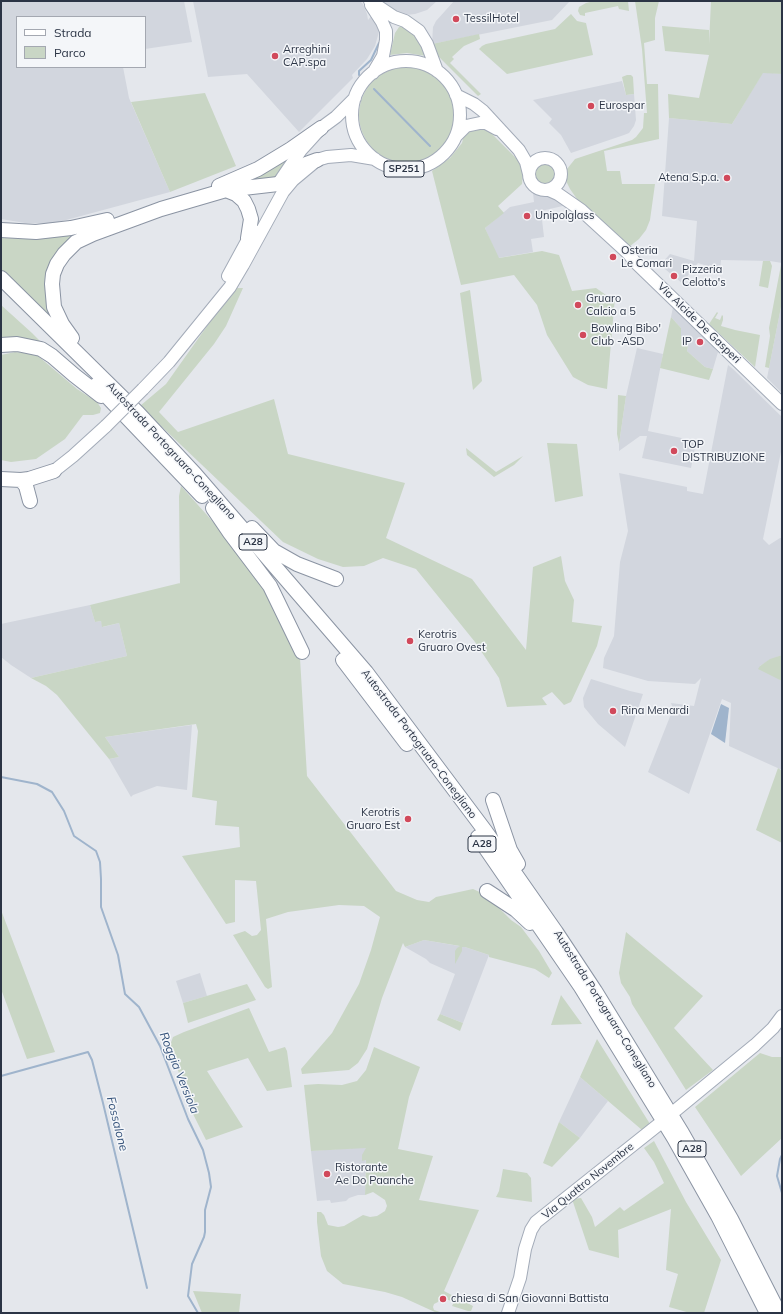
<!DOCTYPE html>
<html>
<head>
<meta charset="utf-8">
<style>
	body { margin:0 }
	#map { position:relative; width:783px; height:1314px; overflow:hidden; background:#e4e7ec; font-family:Mulish,sans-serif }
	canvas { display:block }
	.frame { position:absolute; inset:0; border:2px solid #2b3445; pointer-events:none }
	.legend { position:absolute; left:16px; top:16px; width:130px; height:52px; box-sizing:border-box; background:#f4f6f9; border:1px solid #a4a8b1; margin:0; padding:5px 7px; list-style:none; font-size:12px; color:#2b3445 }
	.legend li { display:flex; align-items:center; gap:8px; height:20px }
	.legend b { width:20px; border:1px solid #a4a8b1 }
</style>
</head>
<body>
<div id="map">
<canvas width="783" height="1314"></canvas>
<div class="frame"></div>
<ul class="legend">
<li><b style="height:5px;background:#fff"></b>Strada</li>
<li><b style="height:11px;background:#c9d6c5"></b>Parco</li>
</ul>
</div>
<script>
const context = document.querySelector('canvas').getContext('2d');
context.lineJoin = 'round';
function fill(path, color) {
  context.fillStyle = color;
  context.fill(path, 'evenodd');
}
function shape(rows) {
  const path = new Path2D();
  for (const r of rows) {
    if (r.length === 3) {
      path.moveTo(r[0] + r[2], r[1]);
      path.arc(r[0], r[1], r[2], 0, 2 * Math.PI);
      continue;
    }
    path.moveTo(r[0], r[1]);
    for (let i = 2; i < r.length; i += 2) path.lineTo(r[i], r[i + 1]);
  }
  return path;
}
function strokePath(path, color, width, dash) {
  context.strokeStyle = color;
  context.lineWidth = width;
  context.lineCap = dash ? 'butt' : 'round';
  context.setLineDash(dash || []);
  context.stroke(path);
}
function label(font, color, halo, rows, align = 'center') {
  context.font = font + ' Mulish,sans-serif';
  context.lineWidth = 3;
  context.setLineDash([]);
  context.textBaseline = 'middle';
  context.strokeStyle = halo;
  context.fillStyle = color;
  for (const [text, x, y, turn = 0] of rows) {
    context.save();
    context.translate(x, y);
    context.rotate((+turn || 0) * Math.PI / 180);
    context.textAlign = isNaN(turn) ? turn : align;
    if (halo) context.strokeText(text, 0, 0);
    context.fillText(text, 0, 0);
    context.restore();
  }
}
fill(shape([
	[1,1,184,1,192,42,145,49,145,17,17,17,17,67,123,67,129,98,170,192,55,223,25,223,1,219],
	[193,1,360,1,363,4,367,14,368,20,373,14,380,28,375,46,367,59,352,75,353,78,299,132,247,74,208,77],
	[380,1,437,1,427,10,415,14,406,15,394,13],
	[454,1,570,1,552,20,432,44,433,27,436,21],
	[763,72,782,74,782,263,770,261,721,260,720,270,698,263,682,283,660,265,670,254,694,261,697,221,662,216,669,118,732,124],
	[622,81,626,95,634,94,636,120,634,126,629,133,624,135,571,153,561,135,549,123,552,119,533,100],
	[533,193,552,195,567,205,541,211,544,237,531,239,533,252,498,258,485,228,510,207,534,202],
	[782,302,782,393,767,378],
	[673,307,688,321,718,352,713,369,705,367,687,351,688,346,681,340,681,328,671,317],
	[637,348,663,354,648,431,696,441,691,468,642,458,647,436,640,436,619,451,619,444,626,396],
	[728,365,733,369,782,417,782,447,763,539,769,545,780,538,782,538,782,655,770,660,760,666,782,681,782,770,729,746,731,703,722,699,689,794,648,772,673,709,671,703,694,706,701,678,695,684,648,681,603,668,604,658,614,636,620,562,628,531,619,473,687,487,687,491,703,494],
	[90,605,95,622,101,621,103,627,119,623,127,656,31,678,11,665,1,657,1,624],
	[591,679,630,691,643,694,625,747,598,724,584,707,583,698],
	[192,725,187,790,157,786,133,795,131,797,109,759,119,757,105,737],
	[424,940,465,947,489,955,463,1023,440,1014,455,974,430,963,426,959,405,947],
	[200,973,207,996,183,1003,176,981],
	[580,1077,608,1101,580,1138,559,1122],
	[366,1147,365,1195,358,1195,349,1198,346,1201,331,1203,330,1200,317,1201,311,1151]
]), '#d2d6de');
fill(shape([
	[594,1,628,1,629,11,619,9,618,6,585,13,585,16,580,15,578,11,579,7,586,3],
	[635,1,659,1,655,18,655,40,644,43,647,84,658,84,659,139,604,151,607,171,620,171,622,184,655,184,650,220,646,230,639,239,629,247,624,246,577,199,570,189,566,181,565,175,567,169,575,159,632,140,636,137,643,128,644,113,647,113,642,49],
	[711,1,782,1,782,74,763,73,732,124,669,118,668,94,699,98,709,55,665,51,662,26,709,30,709,44],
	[571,14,577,21,586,23,593,55,507,74,479,49,482,46,486,44,555,29],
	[405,25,414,30,426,56,407,53,390,55,395,33,399,27],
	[479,34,480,39,464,46,452,57,454,59,450,63,481,94,478,96,437,55,432,44],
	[407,115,48],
	[627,75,631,75,633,77,634,94,626,95,622,77],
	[205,93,236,166,170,192,131,102],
	[480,127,488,130,521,163,523,173,522,184,498,206,504,213,485,228,499,258,542,251,559,255,572,291,596,288,606,295,615,297,607,389,588,385,573,377,547,335,537,305,514,275,461,285,432,171,450,158,462,143,464,135,471,128],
	[292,154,277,178,236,185],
	[545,174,11],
	[75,234,78,234,56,259,58,325,1,274,1,238,36,239],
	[763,261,770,261,772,266,768,288,759,286],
	[782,264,782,302,769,368,765,367,770,336,769,328,781,265],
	[234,288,243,288,226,326,214,344,159,412,178,432,274,399,288,454,405,483,386,538,472,579,526,650,533,567,561,556,565,581,574,600,572,622,602,626,597,646,571,702,564,705,552,692,542,698,547,705,507,707,499,678,475,642,416,569,383,558,364,566,343,567,318,559,283,542,140,406,166,384],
	[470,290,482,381,473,390,460,293],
	[1,305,32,333,42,343,1,343],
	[717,312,718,313,715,318,720,320,722,315,723,316,723,320,721,326,735,330,760,335,755,367,709,324],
	[671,317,681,328,681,340,688,346,687,351,705,367,713,369,709,380,660,368],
	[15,352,24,353,38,356,77,389,97,402,101,408,100,413,93,415,83,415,65,439,36,459,11,462,1,460,1,355],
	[618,395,626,396,619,444,617,434],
	[547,443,577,444,583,496,555,502],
	[466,448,496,472,523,456,514,465,494,477,467,455],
	[181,486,240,552,264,585,300,658,307,776,396,891,417,900,429,902,436,897,473,889,486,895,511,920,521,927,539,951,552,973,549,978,535,969,489,957,489,955,465,947,462,947,462,951,455,964,455,951,457,948,460,946,424,940,405,947,403,943,382,998,367,1049,358,1063,349,1070,302,1074,301,1069,332,1033,359,984,371,950,380,917,364,906,339,905,288,912,266,919,272,987,268,989,265,987,233,935,245,931,252,936,257,935,261,930,256,881,235,880,235,922,226,924,182,856,240,847,239,827,215,825,217,801,192,797,198,731,196,724,105,737,119,757,109,759,57,695,46,686,31,678,127,656,119,623,102,627,101,621,95,622,90,605,180,583,180,586,179,496],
	[782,655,782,681,758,669,760,666,770,659],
	[778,768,782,771,782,843,756,830],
	[1,910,55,1052,27,1059,1,989],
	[626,932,703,996,674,1028,713,1070,686,1090,632,1004,630,997,621,983,619,973],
	[247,984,256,1000,188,1023,183,1003],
	[561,995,582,1024,551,1025],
	[249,1008,269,1052,285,1047,287,1051,292,1087,267,1091,248,1058,207,1071,243,1127,206,1140,190,1108,170,1045,173,1037,184,1032],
	[440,1014,463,1023,460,1031,437,1020],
	[597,1039,650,1124,642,1130,580,1077],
	[374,1047,420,1067,409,1097,398,1149,433,1156,419,1200,479,1210,444,1291,473,1306,471,1311,468,1311,452,1306,454,1302,440,1297,438,1302,434,1304,433,1307,434,1310,443,1313,437,1313,402,1297,385,1292,343,1284,327,1271,321,1256,317,1222,317,1212,321,1212,324,1215,328,1225,338,1227,344,1226,363,1215,370,1217,377,1216,385,1211,387,1206,385,1200,373,1192,365,1195,366,1160,362,1161,362,1155,366,1148,311,1151,304,1085,318,1084,342,1085,357,1081,366,1070],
	[760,1053,772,1057,782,1057,782,1138,741,1176,695,1107],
	[559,1122,580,1138,552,1167,543,1163],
	[654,1141,686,1202,721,1260,704,1313,690,1313,669,1307,678,1274,666,1270,671,1209,618,1230,619,1258,589,1250,572,1199,581,1198,592,1217,595,1227,620,1207,624,1211,664,1183,654,1162,644,1148],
	[503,1169,527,1173,531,1178,532,1202,496,1197,499,1191],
	[193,1291,241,1294,239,1313,202,1313]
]), '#c9d6c5');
fill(shape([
	[721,704,729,708,725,743,711,734]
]), '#9fb4cc');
strokePath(shape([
	[359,75,359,71,371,60,379,43],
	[374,89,430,146],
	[1,777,37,784,52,792,64,811,74,836,96,851,100,862,101,879,101,907,118,955,125,994,139,1007,160,1046,188,1119,203,1150,209,1173,211,1187,205,1210,205,1232,204,1237,192,1264,188,1296,198,1313],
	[1,1076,88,1052,92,1060,103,1103,147,1288],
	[782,1155,780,1159,777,1176,782,1193]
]), '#9fb4cc', 2);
const major = shape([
	[370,1,394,17,405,21,419,31,427,44,437,71],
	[371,5,382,22,386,31,386,40,383,56,373,73],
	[406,115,54],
	[456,95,474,104,483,111,519,150,526,162,529,174],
	[456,136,466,126,480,123,486,123,497,129],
	[545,174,16],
	[280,181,301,150,321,128,336,117,355,98],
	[549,190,558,194,581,210,629,254,634,261,782,404],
	[228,276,253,230],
	[143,389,169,362,230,287,243,265,283,192,293,180,317,160,327,157,351,155,375,159],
	[54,471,73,456,106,426],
	[676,1110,755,1045,773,1028,782,1016],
	[508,1313,520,1278,525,1249,531,1230,536,1222,658,1125]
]);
const highway = shape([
	[219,186,258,169,291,149,321,128],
	[226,190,236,194,244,201,248,209,251,219,248,238],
	[1,230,36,232,71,228,107,220],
	[1,278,138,413,195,474,234,519,366,672,486,832,556,932,595,991,682,1133,731,1219,779,1313],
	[72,338,62,324,54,307,52,284,53,274,57,264,64,254,76,242,93,234,161,209,226,190,278,184,306,164,317,160],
	[1,345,17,344,41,349,52,356,74,375,101,396],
	[96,385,202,496],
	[1,479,21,480,29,479,54,471],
	[21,480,26,486,30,501],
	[213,508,230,533,270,586,302,652],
	[252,528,274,551,297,564,336,579],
	[343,660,407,744],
	[493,800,510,850,518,864],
	[478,837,581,987,674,1138,718,1216,767,1313],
	[487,891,516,910,530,923]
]);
strokePath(major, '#a3abb8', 14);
strokePath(highway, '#8b94a3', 16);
strokePath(major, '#fff', 12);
strokePath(highway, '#fff', 14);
const majorBridge = shape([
	[106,426,143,389]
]);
strokePath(majorBridge, '#a3abb8', 14, []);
strokePath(majorBridge, '#fff', 12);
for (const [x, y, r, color] of [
	[456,19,4,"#d1495b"],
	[275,56,4,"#d1495b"],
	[591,106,4,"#d1495b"],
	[727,178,4,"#d1495b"],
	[527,216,4,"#d1495b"],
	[613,257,4,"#d1495b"],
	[674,276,4,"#d1495b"],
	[578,305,4,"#d1495b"],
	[583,335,4,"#d1495b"],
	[700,342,4,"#d1495b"],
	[674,451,4,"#d1495b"],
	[410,641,4,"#d1495b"],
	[613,711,4,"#d1495b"],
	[408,819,4,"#d1495b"],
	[327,1174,4,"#d1495b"],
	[443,1299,4,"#d1495b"]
]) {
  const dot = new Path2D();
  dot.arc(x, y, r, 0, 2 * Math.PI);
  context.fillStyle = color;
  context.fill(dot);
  strokePath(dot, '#f4f6f9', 1.5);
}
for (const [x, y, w] of [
	[404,169,40],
	[253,542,28],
	[482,844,28],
	[692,1149,28]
]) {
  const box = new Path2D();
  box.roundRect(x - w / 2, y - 8, w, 16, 3);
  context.fillStyle = '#f4f6f9';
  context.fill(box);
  strokePath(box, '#2b3445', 1);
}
label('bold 10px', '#2b3445', null, [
	["SP251",404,169],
	["A28",253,542],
	["A28",482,844],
	["A28",692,1149]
]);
label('11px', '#2b3445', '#f4f6f9', [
	["TessilHotel",464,19],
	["Arreghini",283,50],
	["CAP.spa",283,63],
	["Eurospar",599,106],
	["Atena S.p.a.",719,178,"right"],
	["Unipolglass",535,216],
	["Osteria",621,251],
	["Le Comari",621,264],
	["Pizzeria",682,270],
	["Celotto's",682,283],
	["Gruaro",586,299],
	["Calcio a 5",586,312],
	["Bowling Bibo'",591,329],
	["Club -ASD",591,342],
	["IP",692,342,"right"],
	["TOP",682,445],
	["DISTRIBUZIONE",682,458],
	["Kerotris",418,635],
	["Gruaro Ovest",418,648],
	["Rina Menardi",621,711],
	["Kerotris",400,813,"right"],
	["Gruaro Est",400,826,"right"],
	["Ristorante",335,1168],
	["Ae Do Paanche",335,1181],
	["chiesa di San Giovanni Battista",451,1299]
], 'left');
label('11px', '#2b3445', '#f4f6f9', [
	["Via Alcide De Gasperi",699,323,44],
	["Autostrada Portogruaro-Conegliano",171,451,47],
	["Autostrada Portogruaro-Conegliano",419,744,53],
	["Autostrada Portogruaro-Conegliano",605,1009,58],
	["Via Quattro Novembre",588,1181,-39]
]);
label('italic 12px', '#34527a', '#f4f6f9', [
	["Roggia Versiola",179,1073,68],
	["Fossalone",117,1124,76]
]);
</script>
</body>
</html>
